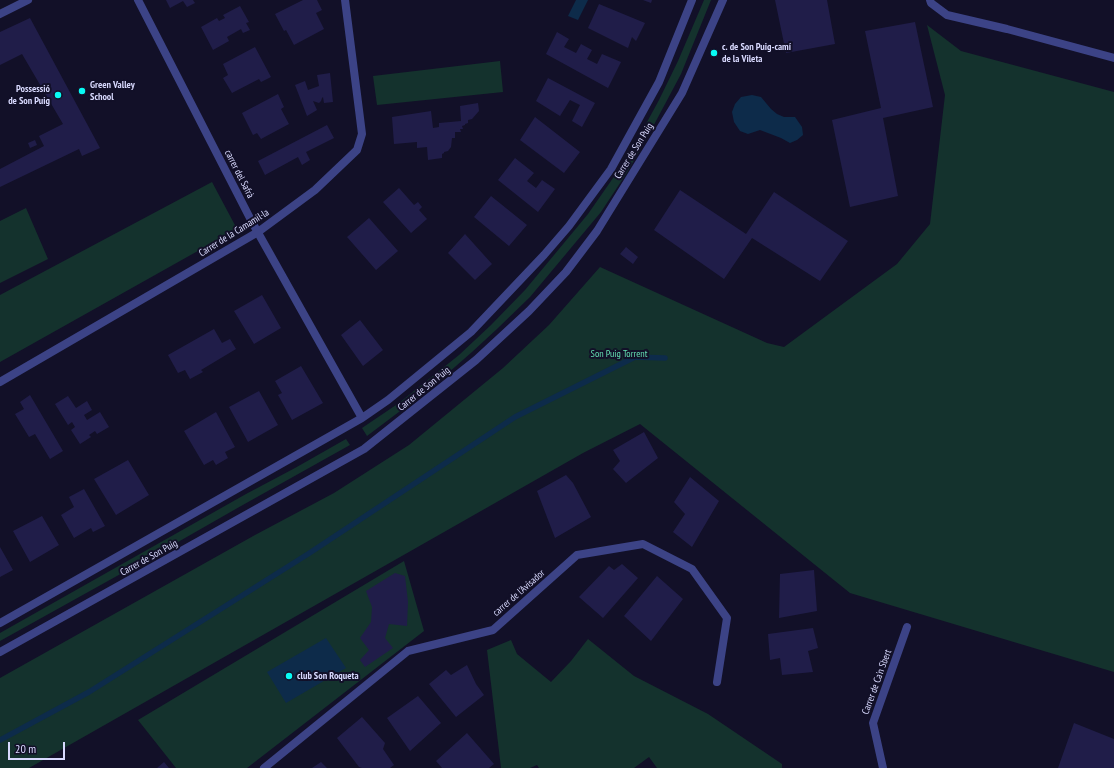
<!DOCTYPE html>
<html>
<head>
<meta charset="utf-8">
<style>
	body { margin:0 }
	#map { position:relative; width:1114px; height:768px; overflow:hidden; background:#121028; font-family:"PT Sans Narrow",sans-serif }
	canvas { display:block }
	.scale { position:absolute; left:8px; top:742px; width:57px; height:18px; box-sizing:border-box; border:2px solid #d8d9fe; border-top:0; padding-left:5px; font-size:12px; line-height:14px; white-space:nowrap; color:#d8d9fe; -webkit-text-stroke:3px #121028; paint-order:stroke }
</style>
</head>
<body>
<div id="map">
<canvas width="1114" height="768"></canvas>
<div class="scale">20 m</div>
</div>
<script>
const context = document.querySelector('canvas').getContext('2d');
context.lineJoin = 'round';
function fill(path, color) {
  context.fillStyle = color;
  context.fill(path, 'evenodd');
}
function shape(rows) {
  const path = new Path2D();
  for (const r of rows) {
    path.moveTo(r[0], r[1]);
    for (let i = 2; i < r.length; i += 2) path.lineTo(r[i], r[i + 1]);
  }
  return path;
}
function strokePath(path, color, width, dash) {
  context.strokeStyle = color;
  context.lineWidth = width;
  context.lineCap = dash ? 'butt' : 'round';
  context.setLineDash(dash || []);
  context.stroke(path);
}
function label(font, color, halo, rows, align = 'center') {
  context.font = font + ' "PT Sans Narrow",sans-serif';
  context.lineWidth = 4;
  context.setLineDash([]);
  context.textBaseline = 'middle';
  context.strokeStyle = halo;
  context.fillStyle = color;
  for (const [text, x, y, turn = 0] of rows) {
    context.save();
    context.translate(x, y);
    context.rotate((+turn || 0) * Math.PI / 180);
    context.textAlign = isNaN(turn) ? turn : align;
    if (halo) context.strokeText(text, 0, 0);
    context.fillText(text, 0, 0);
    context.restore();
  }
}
fill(shape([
	[704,0,711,0,681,74,648,136,626,174,601,212,530,297,497,329,472,352,432,387,367,436,362,428,399,403,459,355,491,325,525,290,588,214,620,168,635,144,659,100,678,61],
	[927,25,961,51,1114,92,1114,672,850,593,640,424,583,453,29,768,0,768,0,678,255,535,334,493,409,445,503,368,549,325,600,267,767,343,784,347,897,264,930,224,945,95],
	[500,61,503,92,377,105,373,76],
	[212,182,237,229,0,362,0,295],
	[26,208,48,259,0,283,0,221],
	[346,439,350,445,241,506,178,542,0,641,0,633,246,494,295,468],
	[404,561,424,631,247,768,176,768,138,720],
	[588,639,634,676,708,714,782,764,782,768,657,768,649,757,634,768,539,768,537,765,530,768,501,768,487,650,511,640,517,654,551,682,571,661]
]), '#14322d');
fill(shape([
	[576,0,588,0,578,20,568,16],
	[752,95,761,97,771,109,777,114,784,117,795,117,802,127,803,135,797,140,790,143,781,138,760,130,748,134,740,131,734,122,732,112,735,104,741,97],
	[326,638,346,668,286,703,267,672]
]), '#0d2b4a');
strokePath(shape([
	[0,740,89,692,308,554,515,417,635,357,665,358]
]), '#0d2b4a', 5.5);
fill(shape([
	[166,0,193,0,195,3,187,7,183,1,170,8],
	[303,0,317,0,322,10,316,13,324,29,294,45,286,30,284,31,275,14],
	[643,0,652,0,651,3],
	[775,0,827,0,835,44,786,53],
	[599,4,645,23,636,41,632,37,628,48,588,28],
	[240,6,249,22,246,23,250,30,243,33,241,29,227,37,229,41,213,50,201,27,217,18,219,21,225,18,223,15],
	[30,18,100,148,82,156,79,149,0,187,0,169,44,146,39,136,63,124,22,54,0,65,0,32],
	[915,22,933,107,883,118,898,196,850,207,832,120,881,108,865,31],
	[557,32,569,39,564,47,576,53,581,44,592,50,587,59,597,64,602,54,621,62,608,88,546,54],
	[255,47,271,77,261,82,259,79,232,93,223,78,228,75,223,64],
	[330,73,333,102,324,103,323,97,322,98,321,101,319,103,313,101,317,110,307,116,295,85,305,81,308,90,319,86,317,75],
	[548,78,595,103,582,127,572,121,580,105,570,100,560,116,536,101],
	[278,94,284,107,281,109,289,124,261,139,257,133,253,135,242,113],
	[478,103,479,111,472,119,468,120,468,123,465,124,465,125,462,126,463,129,460,129,461,132,455,132,455,138,452,138,451,147,448,151,444,152,444,153,442,154,442,158,428,160,427,147,417,148,417,142,394,144,392,117,431,111,433,128,439,127,439,123,461,121,460,106],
	[535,117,580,152,564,173,520,140],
	[327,125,334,138,306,152,310,160,302,165,298,157,265,175,258,161],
	[35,140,37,145,30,148,28,143],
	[515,158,534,173,527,181,536,188,542,180,555,189,538,212,498,180],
	[399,188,414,205,418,202,422,207,419,210,427,219,411,233,383,202],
	[680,190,746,234,774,192,848,241,820,281,752,238,724,279,654,230],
	[491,196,527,225,509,246,474,217],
	[369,218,398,251,376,270,347,237],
	[465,234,492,264,475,280,448,253],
	[626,247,638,257,633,264,620,254],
	[262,295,281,328,254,344,234,311],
	[360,320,383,350,363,366,341,335],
	[214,329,222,343,230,339,236,349,201,370,203,372,190,379,185,370,178,373,168,355],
	[301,366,323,403,292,420,278,395,282,393,275,381],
	[259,391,278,425,248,442,229,407],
	[30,395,63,451,50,459,35,434,29,437,15,414,24,409,20,402],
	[68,396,76,408,87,401,92,410,84,415,87,420,100,412,109,427,97,434,95,431,89,435,91,437,80,444,71,430,75,427,72,422,68,425,55,404],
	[216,412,235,447,225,452,228,458,216,465,213,460,204,465,184,431],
	[644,432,658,458,626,483,613,469,620,461,613,450],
	[128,460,149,495,116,515,94,479],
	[566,475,573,483,591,517,555,538,537,491],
	[690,477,719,501,692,547,673,532,685,514,674,502],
	[84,489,105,526,93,532,91,528,74,538,61,515,74,507,69,497],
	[42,516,59,545,30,562,13,531],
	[0,547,13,570,0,577],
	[622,564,638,578,603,618,579,597,609,566,614,570],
	[814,570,817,611,779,618,780,574],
	[395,573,405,576,408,602,407,626,389,624,385,638,393,648,365,667,360,660,369,650,360,638,371,622,372,607,366,591],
	[657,576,683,599,651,641,624,616],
	[813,628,818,648,808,651,813,672,782,675,780,658,770,660,768,634],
	[467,665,476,684,484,695,456,717,429,684,446,670,451,675],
	[418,696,441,723,410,751,387,718],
	[362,717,385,743,383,749,394,765,390,768,362,768,359,767,337,738],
	[1074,723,1114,739,1114,768,1058,768],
	[467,733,494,764,489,768,442,768,436,761],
	[164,762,169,768,157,768],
	[321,762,327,768,312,768]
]), '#201d49');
strokePath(shape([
	[930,0,931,3,947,15,1007,29,1114,58],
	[0,14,28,0]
]), '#3c4386', 8);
strokePath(shape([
	[138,0,252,222,362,418],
	[0,382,258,232,315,190,357,150,362,134,359,110,345,0],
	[0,623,362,418,388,400,471,332,544,255,569,226,611,169,659,82,692,0],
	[0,652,364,449,476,360,529,311,566,272,597,231,682,93,723,0],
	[264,768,408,651,493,630,577,555,643,544,692,569,727,618,717,682],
	[883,768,873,723,907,627]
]), '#3c4386', 8);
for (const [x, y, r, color] of [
	[714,53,4,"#08fbf5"],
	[82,91,4,"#08fbf5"],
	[58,95,4,"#08fbf5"],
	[289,676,4,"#08fbf5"]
]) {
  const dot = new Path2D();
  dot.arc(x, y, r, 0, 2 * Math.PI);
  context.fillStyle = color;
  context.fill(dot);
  strokePath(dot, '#121028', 1.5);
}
label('bold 10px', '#d8d9fe', '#121028', [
	["c. de Son Puig-camí",722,47],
	["de la Vileta",722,59],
	["Green Valley",90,85],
	["School",90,97],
	["Possessió",50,89,"right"],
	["de Son Puig",50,101,"right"],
	["club Son Roqueta",297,676]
], 'left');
label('10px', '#d8d9fe', '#121028', [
	["Carrer de Son Puig",634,151,-58],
	["carrer del Safrà",239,174,63],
	["Carrer de la Camamil·la",234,233,-32],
	["Carrer de Son Puig",424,389,-39],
	["Carrer de Son Puig",149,558,-29],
	["carrer de l'Avisador",519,593,-41],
	["Carrer de Ca'n Sbert",877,682,-70]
]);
label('10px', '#64dfb1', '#121028', [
	["Son Puig Torrent",619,354]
]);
</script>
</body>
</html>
